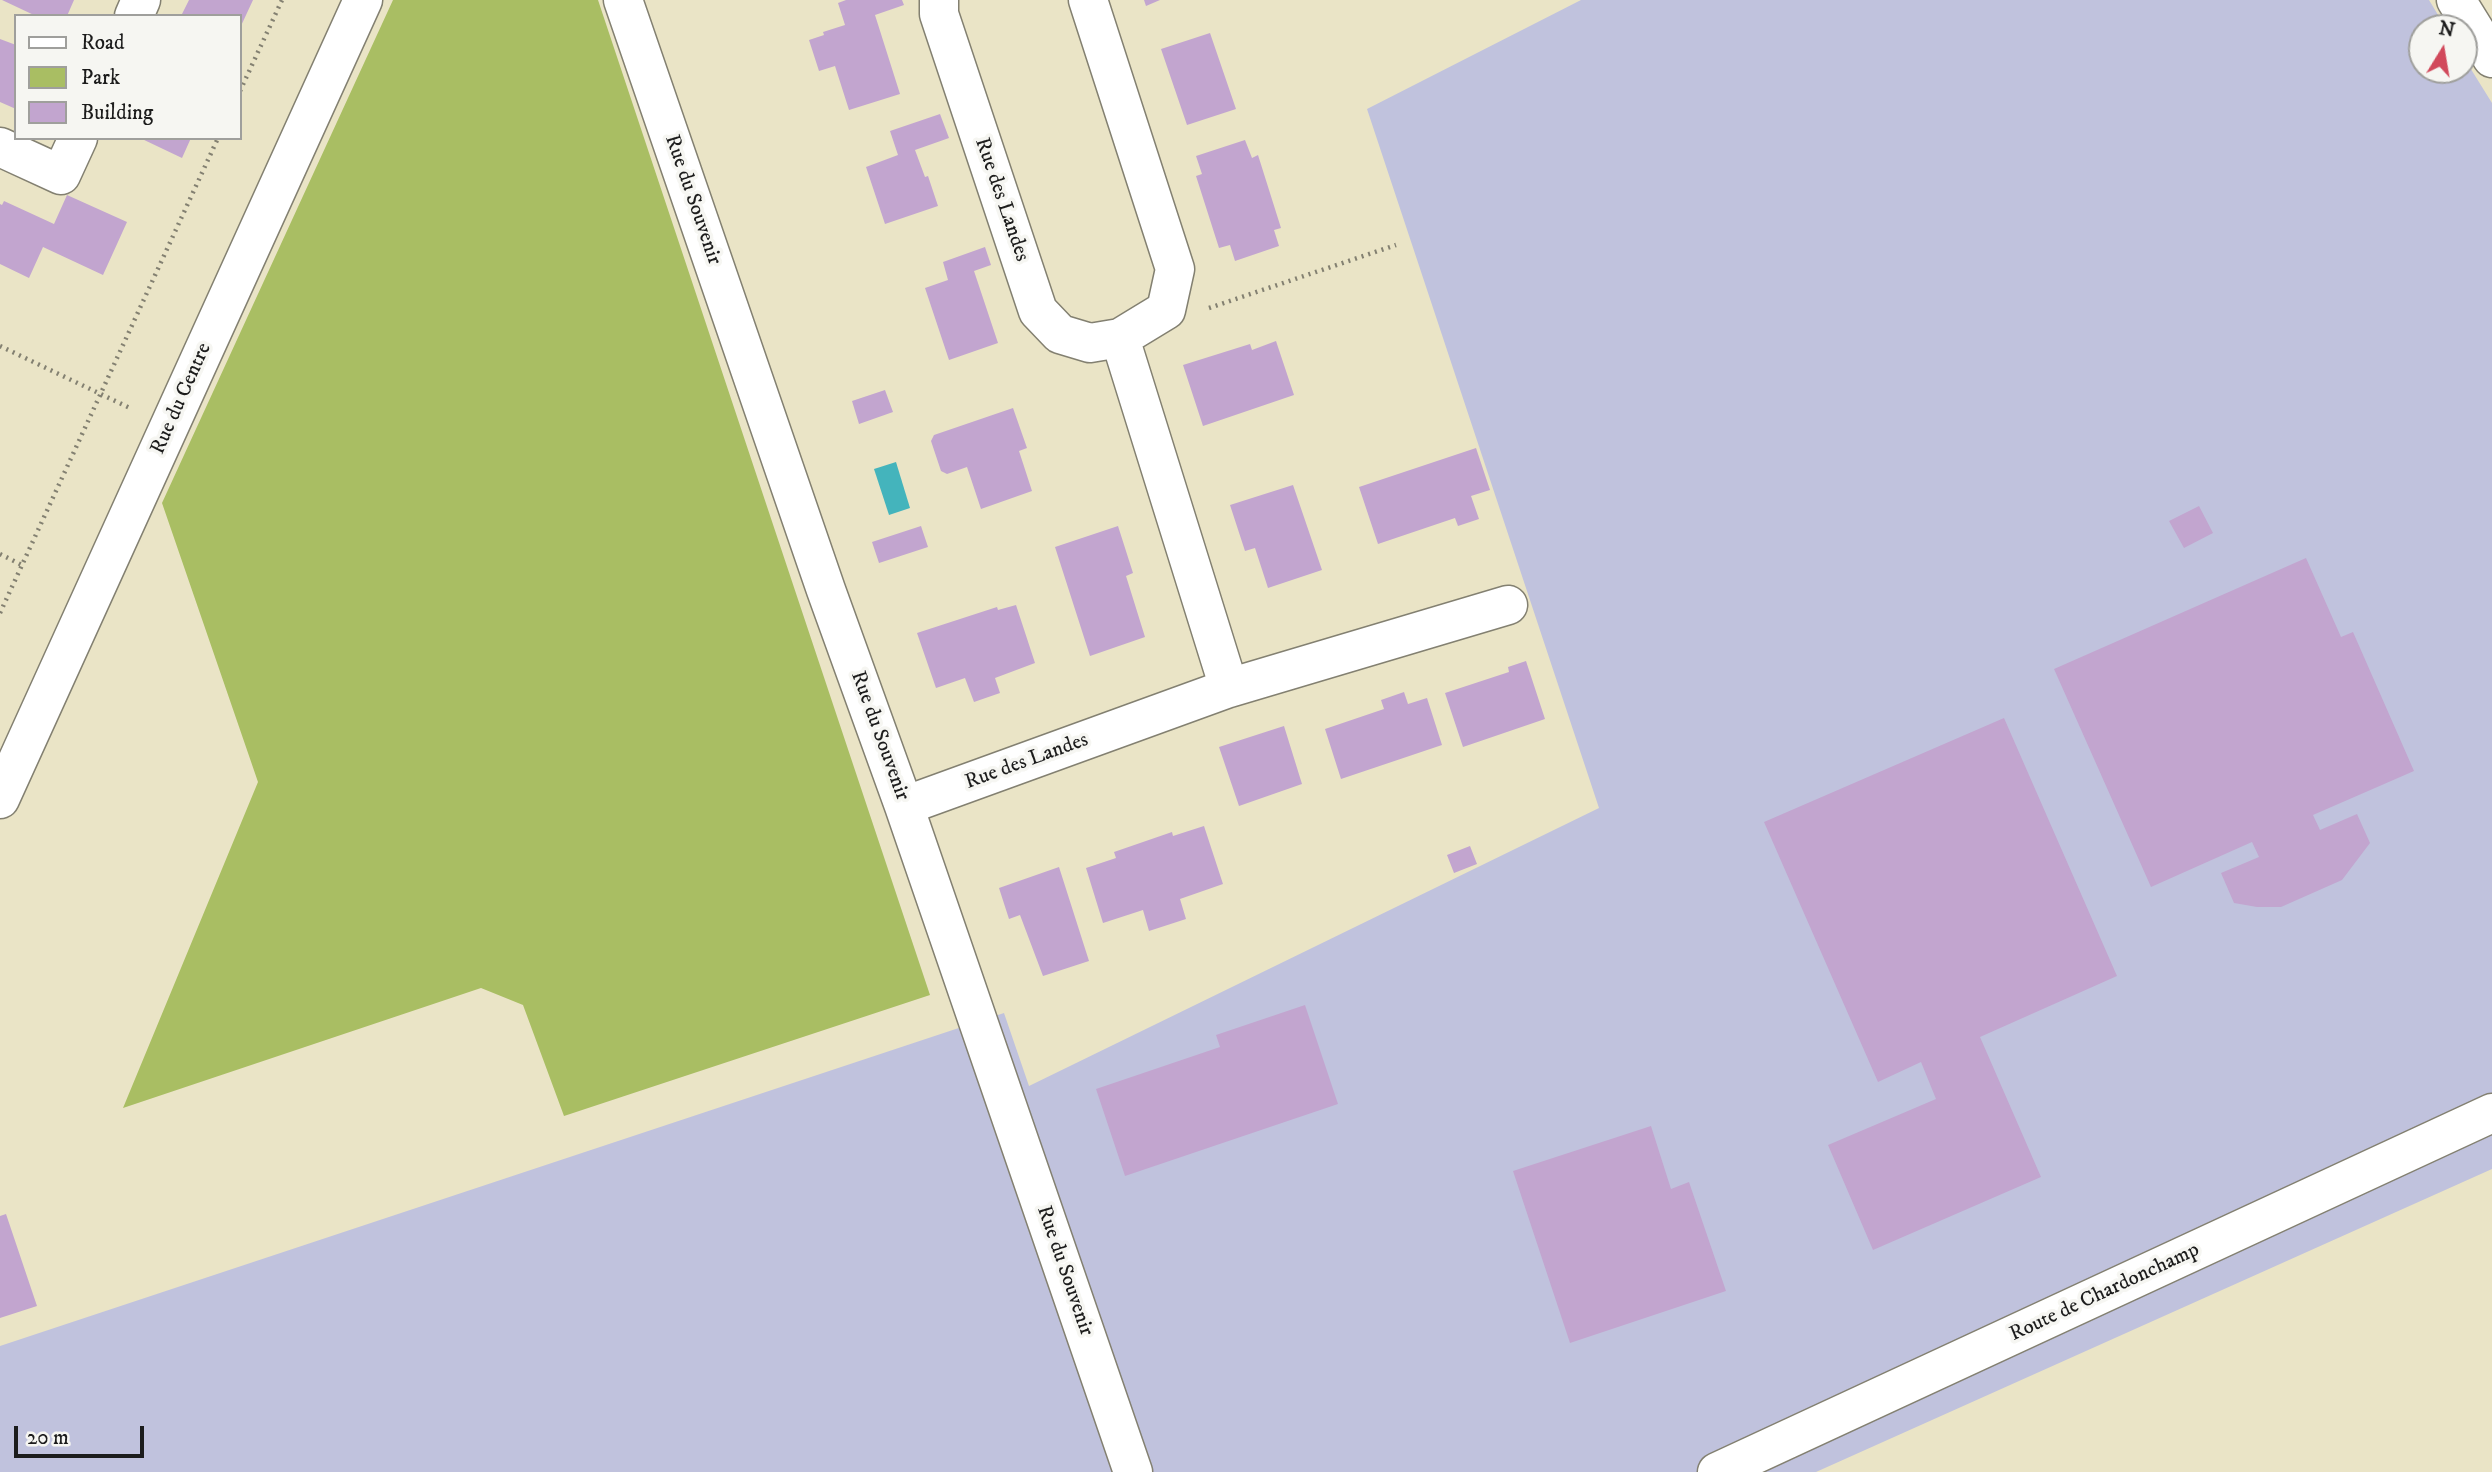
<!DOCTYPE html>
<html>
<head>
<meta charset="utf-8">
<style>
	body { margin:0 }
	#map { position:relative; width:2492px; height:1472px; overflow:hidden; background:#eae4c6; font-family:"IM FELL DW Pica",serif }
	canvas { display:block }
	.legend { position:absolute; left:14px; top:14px; width:228px; height:126px; box-sizing:border-box; background:#f6f6f2; border:2px solid #9f9f9c; margin:0; padding:9px 12px; list-style:none; font-size:21px; color:#1c1c1c }
	.legend li { display:flex; align-items:center; gap:14px; height:35px }
	.legend b { width:35px; border:2px solid #9f9f9c }
	.north { position:absolute; left:2408px; top:14px; width:70px; height:70px; box-sizing:border-box; background:#f6f6f2; border:2px solid #9f9f9c; border-radius:50%; rotate:11deg; font-size:19px; font-weight:700; line-height:28px; text-align:center; color:#1c1c1c }
	.north::after { content:''; display:block; margin:auto; width:24px; height:32px; background:#d1495b; clip-path:polygon(50% 0,100% 100%,50% 72%,0 100%) }
	.scale { position:absolute; left:14px; top:1426px; width:130px; height:32px; box-sizing:border-box; border:4px solid #1c1c1c; border-top:0; padding-left:9px; font-size:21px; line-height:24px; white-space:nowrap; color:#1c1c1c; -webkit-text-stroke:5px #f6f6f2; paint-order:stroke }
</style>
</head>
<body>
<div id="map">
<canvas width="2492" height="1472"></canvas>
<ul class="legend">
<li><b style="height:9px;background:#fff"></b>Road</li>
<li><b style="height:19px;background:#a9be63"></b>Park</li>
<li><b style="height:19px;background:#c2a5cf"></b>Building</li>
</ul>
<div class="north">N</div>
<div class="scale">20 m</div>
</div>
<script>
const context = document.querySelector('canvas').getContext('2d');
context.lineJoin = 'round';
function fill(path, color) {
  context.fillStyle = color;
  context.fill(path, 'evenodd');
}
function shape(rows) {
  const path = new Path2D();
  for (const r of rows) {
    path.moveTo(r[0], r[1]);
    for (let i = 2; i < r.length; i += 2) path.lineTo(r[i], r[i + 1]);
  }
  return path;
}
function strokePath(path, color, width, dash) {
  context.strokeStyle = color;
  context.lineWidth = width;
  context.lineCap = dash ? 'butt' : 'round';
  context.setLineDash(dash || []);
  context.stroke(path);
}
function label(font, color, halo, rows, align = 'center') {
  context.font = font + ' "IM FELL DW Pica",serif';
  context.lineWidth = 7;
  context.setLineDash([]);
  context.textBaseline = 'middle';
  context.strokeStyle = halo;
  context.fillStyle = color;
  for (const [text, x, y, turn = 0] of rows) {
    context.save();
    context.translate(x, y);
    context.rotate((+turn || 0) * Math.PI / 180);
    context.textAlign = isNaN(turn) ? turn : align;
    if (halo) context.strokeText(text, 0, 0);
    context.fillText(text, 0, 0);
    context.restore();
  }
}
fill(shape([
	[1581,0,2429,0,2446,28,2422,28,2422,70,2464,70,2464,58,2492,103,2492,1169,1816,1472,0,1472,0,1346,1004,1013,1029,1086,1599,808,1367,109]
]), '#c0c2dd');
fill(shape([
	[393,0,598,0,930,995,564,1116,523,1005,481,988,123,1108,258,782,162,503]
]), '#a9be63');
fill(shape([
	[896,462,910,508,889,515,874,469]
]), '#44b4bc');
fill(shape([
	[2,0,74,0,67,16,36,16],
	[189,0,253,0,240,28,240,16,182,14],
	[846,0,902,0,904,5,875,15,900,94,849,110,835,66,819,71,809,40,824,35,823,32,845,25,838,3],
	[1144,0,1160,0,1146,6],
	[1210,33,1236,109,1187,125,1161,49],
	[0,39,16,45,16,109,0,102],
	[940,114,949,138,915,150,925,177,928,176,938,206,885,224,866,167,898,155,890,131],
	[140,138,191,138,182,158],
	[1245,140,1252,158,1258,155,1281,228,1274,230,1279,246,1235,261,1230,245,1219,248,1196,176,1202,174,1196,156],
	[67,195,127,222,103,275,43,247,29,278,0,264,0,204,2,205,4,201,54,224],
	[985,247,991,265,974,271,998,343,949,360,925,288,948,280,943,262],
	[1276,341,1294,395,1203,426,1183,365,1250,344,1252,350],
	[885,390,893,412,859,424,852,401],
	[1013,408,1027,448,1019,451,1032,491,981,509,967,467,947,474,941,471,931,441,934,435],
	[1476,448,1490,490,1471,496,1479,519,1458,526,1455,518,1378,544,1359,487],
	[1293,485,1322,570,1268,588,1255,548,1245,551,1230,505],
	[2199,506,2213,533,2184,548,2169,521],
	[921,526,928,547,879,563,872,542],
	[1118,526,1133,573,1126,576,1145,637,1090,656,1055,547],
	[2306,558,2341,637,2353,632,2414,771,2313,815,2320,830,2357,814,2370,843,2342,880,2281,907,2257,907,2234,903,2221,873,2259,857,2252,842,2151,887,2054,669],
	[1016,605,1035,663,995,678,1000,693,974,702,965,678,936,688,917,633,997,607,998,610],
	[1526,661,1545,719,1463,747,1445,693,1509,672,1508,667],
	[1404,692,1408,704,1427,698,1442,745,1341,779,1325,729,1384,709,1381,700],
	[2004,718,2117,976,1980,1037,2041,1177,1873,1250,1828,1145,1936,1099,1921,1062,1878,1082,1764,822],
	[1284,726,1302,784,1239,806,1219,747],
	[1204,826,1223,884,1180,899,1186,919,1149,931,1143,910,1103,923,1086,868,1116,858,1114,852,1172,832,1173,836],
	[1470,846,1477,864,1454,873,1447,855],
	[1059,867,1089,961,1043,976,1020,915,1009,919,999,888],
	[1305,1005,1338,1104,1125,1176,1096,1089,1220,1047,1216,1035],
	[1651,1126,1671,1189,1689,1182,1726,1291,1570,1343,1513,1171],
	[6,1214,37,1306,0,1318,0,1216]
]), '#c2a5cf');
const street = shape([
	[623,0,826,590,904,806,1133,1472],
	[939,0,939,14,1038,311,1060,334,1090,343,1120,338],
	[1088,0,1175,269,1166,310,1120,338,1229,688],
	[2456,0,2492,58],
	[134,16,141,0],
	[0,147,61,175,78,138],
	[0,799,363,0],
	[904,806,1229,688,1508,605],
	[1717,1472,2492,1113]
]);
strokePath(street, '#838071', 41);
strokePath(shape([
	[240,91,282,0],
	[1209,308,1396,245],
	[0,346,132,409],
	[0,554,22,565],
	[0,613,218,138]
]), '#838071', 4.5, [2, 5]);
strokePath(street, '#fff', 38);
label('21px', '#1c1c1c', '#f6f6f2', [
	["Rue du Souvenir",692,200,71],
	["Rue des Landes",1001,200,71],
	["Rue du Centre",182,399,-66],
	["Rue du Souvenir",879,736,70],
	["Rue des Landes",1027,762,-20],
	["Rue du Souvenir",1064,1271,71],
	["Route de Chardonchamp",2105,1293,-25]
]);
</script>
</body>
</html>
